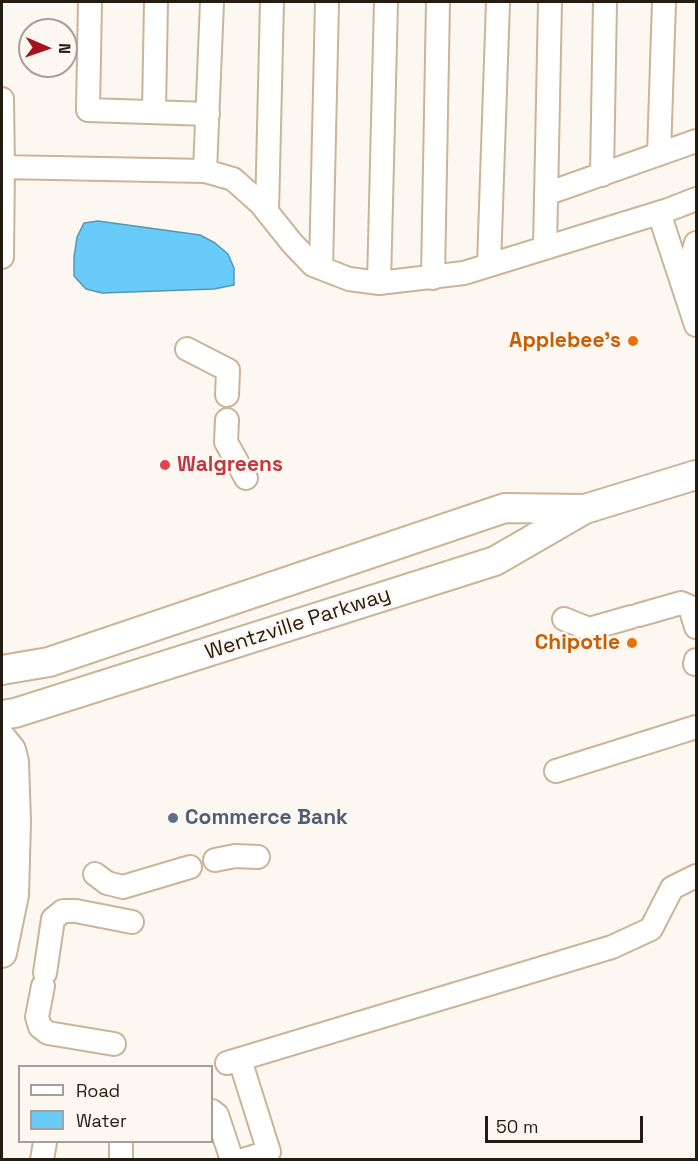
<!DOCTYPE html>
<html>
<head>
<meta charset="utf-8">
<style>
	body { margin:0 }
	#map { position:relative; width:698px; height:1161px; overflow:hidden; background:#fcf7f1; font-family:"Space Grotesk",sans-serif }
	canvas { display:block }
	.frame { position:absolute; inset:0; border:3px solid #251c11; pointer-events:none }
	.legend { position:absolute; left:18px; top:1065px; width:195px; height:78px; box-sizing:border-box; background:#fcf7f1; border:2px solid #a69f97; margin:0; padding:8px 10px; list-style:none; font-size:18px; color:#251c11 }
	.legend li { display:flex; align-items:center; gap:12px; height:30px }
	.legend b { width:30px; border:2px solid #a69f97 }
	.north { position:absolute; left:18px; top:18px; width:60px; height:60px; box-sizing:border-box; background:#fcf7f1; border:2px solid #a69f97; border-radius:50%; rotate:92deg; font-size:16px; font-weight:700; line-height:24px; text-align:center; color:#251c11 }
	.north::after { content:''; display:block; margin:auto; width:21px; height:27px; background:#a8121a; clip-path:polygon(50% 0,100% 100%,50% 72%,0 100%) }
	.scale { position:absolute; left:485px; top:1116px; width:158px; height:27px; box-sizing:border-box; border:3px solid #251c11; border-top:0; padding-left:8px; font-size:18px; line-height:21px; white-space:nowrap; color:#251c11; -webkit-text-stroke:4px #fcf7f1; paint-order:stroke }
</style>
</head>
<body>
<div id="map">
<canvas width="698" height="1161"></canvas>
<div class="frame"></div>
<ul class="legend">
<li><b style="height:8px;background:#fff"></b>Road</li>
<li><b style="height:16px;background:#68cbfa"></b>Water</li>
</ul>
<div class="north">N</div>
<div class="scale">50 m</div>
</div>
<script>
const context = document.querySelector('canvas').getContext('2d');
context.lineJoin = 'round';
function fill(path, color) {
  context.fillStyle = color;
  context.fill(path, 'evenodd');
}
function shape(rows) {
  const path = new Path2D();
  for (const r of rows) {
    path.moveTo(r[0], r[1]);
    for (let i = 2; i < r.length; i += 2) path.lineTo(r[i], r[i + 1]);
  }
  return path;
}
function strokePath(path, color, width, dash) {
  context.strokeStyle = color;
  context.lineWidth = width;
  context.lineCap = dash ? 'butt' : 'round';
  context.setLineDash(dash || []);
  context.stroke(path);
}
function label(font, color, halo, rows, align = 'center') {
  context.font = font + ' "Space Grotesk",sans-serif';
  context.lineWidth = 5;
  context.setLineDash([]);
  context.textBaseline = 'middle';
  context.strokeStyle = halo;
  context.fillStyle = color;
  for (const [text, x, y, turn = 0] of rows) {
    context.save();
    context.translate(x, y);
    context.rotate((+turn || 0) * Math.PI / 180);
    context.textAlign = isNaN(turn) ? turn : align;
    if (halo) context.strokeText(text, 0, 0);
    context.fillText(text, 0, 0);
    context.restore();
  }
}
const water = shape([
	[98,221,200,235,215,243,228,254,234,268,234,285,214,289,102,293,86,289,74,276,74,257,77,237,84,223,98,221]
]);
fill(water, '#68cbfa');
strokePath(water, '#5496b4', 1.5);
const minor = shape([
	[90,2,88,110,208,114],
	[2,99,3,167,2,257],
	[154,112,156,2],
	[659,154,664,2],
	[2,167,205,171,233,179,260,203,292,243,313,265,349,279,379,283,464,273,668,210,696,199],
	[205,171,212,2],
	[602,175,605,2],
	[546,194,696,141],
	[267,212,272,2],
	[659,213,696,325],
	[545,248,550,2],
	[489,265,498,2],
	[321,268,327,2],
	[433,278,438,2],
	[379,283,386,2],
	[684,285,696,243],
	[187,349,228,370,227,395],
	[227,420,226,442,246,478],
	[639,615,681,603,690,607,696,627],
	[564,619,589,629,631,617],
	[695,664,696,660],
	[556,771,696,727],
	[215,860,235,856,258,857],
	[95,874,107,883,123,887,190,867],
	[45,973,53,919,63,911,76,911,132,922],
	[43,986,37,1017,40,1027,48,1033,114,1044],
	[240,1060,269,1152,243,1160],
	[227,1063,612,947,651,929,672,888,696,876],
	[212,1111,217,1115,232,1160],
	[42,1160,45,1142],
	[121,1160,121,1142]
]);
const major = shape([
	[2,670,49,662,505,508,585,509],
	[2,715,15,713,495,561,585,509,696,475],
	[2,739,11,750,14,762,16,821,14,895,2,953]
]);
strokePath(minor, '#cbb497', 26);
strokePath(major, '#cbb497', 32);
strokePath(minor, '#fff', 22);
strokePath(major, '#fff', 28);
for (const [x, y, r, color] of [
	[633,341,6,"#e8710a"],
	[165,465,6,"#e0444e"],
	[632,643,6,"#e8710a"],
	[173,818,6,"#5c6f8a"]
]) {
  const dot = new Path2D();
  dot.arc(x, y, r, 0, 2 * Math.PI);
  context.fillStyle = color;
  context.fill(dot);
  strokePath(dot, '#fcf7f1', 2);
}
label('bold 21px', '#c56008', '#fcf7f1', [
	["Applebee's",621,341],
	["Chipotle",620,643]
], 'right');
label('bold 21px', '#be3a42', '#fcf7f1', [
	["Walgreens",177,465]
], 'left');
label('21px', '#251c11', '#fcf7f1', [
	["Wentzville Parkway",298,624,-18]
]);
label('bold 21px', '#4e5e75', '#fcf7f1', [
	["Commerce Bank",185,818]
], 'left');
</script>
</body>
</html>
